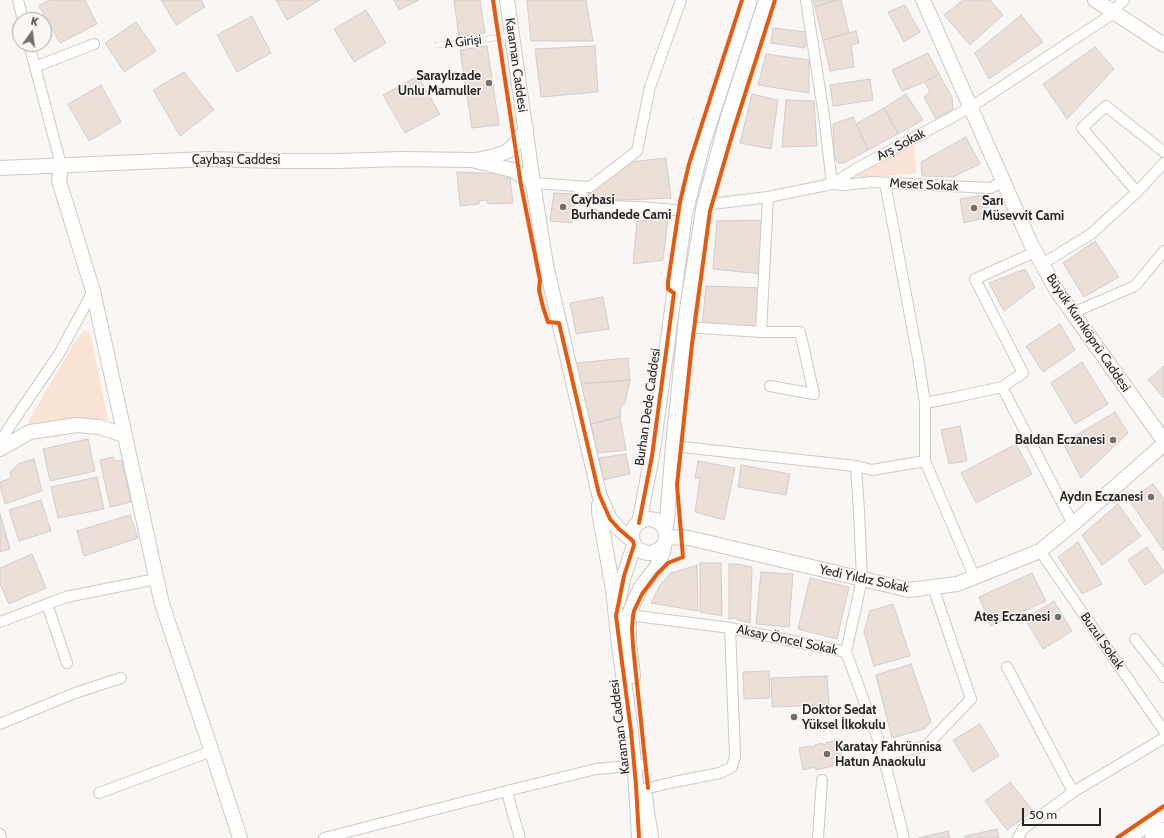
<!DOCTYPE html>
<html>
<head>
<meta charset="utf-8">
<style>
	body { margin:0 }
	#map { position:relative; width:1164px; height:838px; overflow:hidden; background:#f9f6f4; font-family:Cabin,sans-serif }
	canvas { display:block }
	.north { position:absolute; left:12px; top:12px; width:40px; height:40px; box-sizing:border-box; background:#faf6f3; border:1px solid #a6a3a1; border-radius:50%; rotate:14deg; font-size:11px; font-weight:700; line-height:16px; text-align:center; color:#292726 }
	.north::after { content:''; display:block; margin:auto; width:14px; height:18px; background:#726f6e; clip-path:polygon(50% 0,100% 100%,50% 72%,0 100%) }
	.scale { position:absolute; left:1022px; top:808px; width:79px; height:18px; box-sizing:border-box; border:2px solid #292726; border-top:0; padding-left:5px; font-size:12px; line-height:14px; white-space:nowrap; color:#292726; -webkit-text-stroke:3px #faf6f3; paint-order:stroke }
</style>
</head>
<body>
<div id="map">
<canvas width="1164" height="838"></canvas>
<div class="north">K</div>
<div class="scale">50 m</div>
</div>
<script>
const context = document.querySelector('canvas').getContext('2d');
context.lineJoin = 'round';
function fill(path, color) {
  context.fillStyle = color;
  context.fill(path, 'evenodd');
}
function shape(rows) {
  const path = new Path2D();
  for (const r of rows) {
    if (r.length === 3) {
      path.moveTo(r[0] + r[2], r[1]);
      path.arc(r[0], r[1], r[2], 0, 2 * Math.PI);
      continue;
    }
    path.moveTo(r[0], r[1]);
    for (let i = 2; i < r.length; i += 2) path.lineTo(r[i], r[i + 1]);
  }
  return path;
}
function strokePath(path, color, width, dash) {
  context.strokeStyle = color;
  context.lineWidth = width;
  context.lineCap = dash ? 'butt' : 'round';
  context.setLineDash(dash || []);
  context.stroke(path);
}
function label(font, color, halo, rows, align = 'center') {
  context.font = font + ' Cabin,sans-serif';
  context.lineWidth = 3;
  context.setLineDash([]);
  context.textBaseline = 'middle';
  context.strokeStyle = halo;
  context.fillStyle = color;
  for (const [text, x, y, turn = 0] of rows) {
    context.save();
    context.translate(x, y);
    context.rotate((+turn || 0) * Math.PI / 180);
    context.textAlign = isNaN(turn) ? turn : align;
    if (halo) context.strokeText(text, 0, 0);
    context.fillText(text, 0, 0);
    context.restore();
  }
}
fill(shape([
	[914,143,916,173,860,178,857,175,860,171],
	[85,330,91,336,108,420,72,419,32,428,28,423,32,415,74,343]
]), '#fae2d4');
const building = shape([
	[49,0,85,0,97,24,60,43,39,6,49,0],
	[161,0,201,0,205,7,176,25,161,0],
	[276,0,320,0,287,20,276,0],
	[394,0,419,0,399,10,394,0],
	[454,0,480,0,485,33,459,37,454,0],
	[527,0,586,0,593,41,531,41,527,0],
	[813,0,834,0,834,1,815,7,813,0],
	[836,0,841,0,849,33,823,40,815,7,836,0],
	[963,0,990,0,1003,15,970,45,944,15,963,0],
	[905,5,920,32,904,42,888,12,905,5],
	[366,10,386,43,354,62,334,29,366,10],
	[1021,15,1043,42,989,79,975,53,1021,15],
	[252,16,271,53,237,72,217,35,252,16],
	[136,22,156,51,124,72,105,43,136,22],
	[773,28,807,32,805,48,771,43,773,28],
	[856,31,859,43,851,45,854,67,830,71,823,40,856,31],
	[487,46,499,125,472,128,460,50,487,46],
	[595,46,598,92,541,97,535,49,595,46],
	[1095,47,1114,69,1067,119,1043,84,1095,47],
	[928,53,939,74,925,82,902,91,892,70,928,53],
	[766,54,809,60,809,93,758,85,766,54],
	[184,72,214,110,180,136,153,90,184,72],
	[939,74,952,97,953,109,936,119,924,97,930,92,925,82,939,74],
	[418,76,440,114,405,133,383,95,418,76],
	[870,79,873,100,833,106,830,85,870,79],
	[101,85,121,122,89,141,68,104,101,85],
	[752,94,778,100,771,149,740,143,752,94],
	[906,94,923,120,898,134,884,108,906,94],
	[786,100,814,101,817,146,782,147,786,100],
	[884,108,898,134,868,150,856,124,884,108],
	[853,117,868,150,844,163,838,163,834,157,833,124,853,117],
	[966,137,980,164,953,177,922,176,921,162,966,137],
	[666,158,671,198,597,201,587,193,630,162,666,158],
	[457,172,504,174,504,178,510,178,513,203,488,204,487,200,479,201,479,204,460,206,457,172],
	[554,193,575,194,572,223,550,221,554,193],
	[984,195,988,217,964,223,960,199,984,195],
	[668,219,663,260,633,264,637,221,668,219],
	[765,220,762,274,713,269,717,221,765,220],
	[1095,241,1119,277,1084,297,1063,263,1095,241],
	[1025,269,1035,287,1004,311,989,283,1025,269],
	[706,286,763,288,760,329,702,327,706,286],
	[603,297,609,329,576,334,570,303,603,297],
	[1060,324,1075,350,1043,372,1026,346,1060,324],
	[628,358,630,380,578,384,576,363,628,358],
	[1082,362,1108,404,1075,424,1051,383,1082,362],
	[1164,366,1164,398,1148,380,1164,366],
	[630,380,625,403,621,406,620,417,591,424,578,384,630,380],
	[1115,412,1128,433,1081,478,1063,443,1115,412],
	[620,417,626,450,597,453,591,424,620,417],
	[960,426,967,461,949,464,941,430,960,426],
	[88,439,95,471,50,481,43,449,88,439],
	[1016,444,1032,474,976,503,961,473,1016,444],
	[626,454,630,474,603,480,599,458,626,454],
	[113,457,115,461,122,460,131,502,110,507,100,460,113,457],
	[34,459,42,491,5,504,0,486,0,482,11,478,10,472,20,463,34,459],
	[698,461,735,468,724,520,695,512,700,478,695,478,698,461],
	[741,465,790,474,786,495,738,487,741,465],
	[97,477,104,509,58,518,51,487,97,477],
	[1153,484,1164,499,1164,551,1129,500,1153,484],
	[41,500,51,531,19,541,9,510,41,500],
	[1118,504,1141,536,1102,565,1082,535,1118,504],
	[0,514,10,549,0,552,0,514],
	[130,515,138,538,84,556,77,531,130,515],
	[1078,542,1102,584,1082,594,1058,557,1078,542],
	[1147,547,1164,572,1145,585,1128,560,1147,547],
	[32,554,46,588,9,604,0,584,0,568,32,554],
	[700,563,721,563,722,616,700,612,700,563],
	[729,564,738,564,752,567,750,623,738,620,735,618,729,619,729,564],
	[697,565,698,611,651,603,660,585,671,573,697,565],
	[761,572,793,574,789,627,756,624,761,572],
	[1032,573,1046,601,991,626,979,597,1032,573],
	[810,578,849,587,837,639,798,629,810,578],
	[1054,601,1072,631,1043,649,1025,619,1054,601],
	[893,604,910,656,874,666,864,632,870,611,893,604],
	[911,664,931,722,924,729,892,738,876,675,911,664],
	[769,671,770,698,744,699,743,672,769,671],
	[827,676,829,705,772,707,771,678,827,676],
	[980,724,999,756,973,772,953,740,980,724],
	[839,740,843,761,832,763,833,766,816,770,815,767,803,770,799,748,812,746,812,747,815,746,815,745,823,743,823,745,826,744,825,743,839,740],
	[1010,782,1033,811,1007,830,985,801,1010,782],
	[997,829,999,838,965,838,965,836,997,829],
	[948,831,950,838,918,838,948,831]
]);
fill(building, '#eaded6');
strokePath(building, '#d0cdcc', 1);
const lane = shape([
	[438,45,511,36]
]);
const street = shape([
	[18,0,23,20],
	[806,0,824,116,832,184,856,169,971,107,1114,13],
	[1112,12,1124,0],
	[29,44,61,165],
	[35,67,94,44],
	[533,183,590,187,637,151,650,87,681,0],
	[885,183,918,358,925,403,925,461,974,576],
	[578,187,585,200,602,206,640,207,686,211],
	[1137,192,1082,128,1106,106,1164,152],
	[704,205,768,197,832,184,844,185,872,182,990,188,1003,182],
	[1035,252,975,279,1023,373,1002,387,1073,524],
	[1042,264,1091,234,1137,192,1164,163],
	[1072,313,1135,286,1164,251],
	[686,327,761,332,800,332,814,394,770,386],
	[761,332,768,197],
	[925,403,956,397,1002,387],
	[0,442,12,423,59,354,93,291],
	[673,446,856,466,872,470,925,461],
	[1040,551,1164,731],
	[47,604,67,663],
	[629,615,730,628,846,652,881,747,904,838],
	[0,622,66,597,156,579],
	[1135,639,1158,668,1164,677],
	[846,652,862,579,859,511,856,466],
	[1007,667,1073,792],
	[0,724,75,693,121,678],
	[883,755,926,746,971,699,933,587],
	[637,790,644,789,674,782,720,773,732,767,735,756,730,628],
	[507,791,512,811,520,838],
	[99,793,212,751],
	[0,834,1,838],
	[324,838,507,791,596,769,641,765],
	[818,838,822,780],
	[1018,838,1023,829,1073,792,1164,738]
]);
const secondary = shape([
	[507,0,533,183,546,265,599,494,610,519,619,529,633,541],
	[923,0,1031,244,1057,291,1164,441],
	[1095,0,1164,45],
	[476,160,495,156,508,151,517,142,526,129],
	[61,165,59,181,93,291,162,604,213,755,240,838],
	[0,168,208,159,277,161,338,161,401,159,472,160,512,170,526,178,533,183],
	[0,449,30,432,77,425,99,427,124,435],
	[599,505,599,512,613,589,619,646,631,731,636,785,639,838],
	[649,536,17],
	[639,523,652,456,685,214,703,143,750,0],
	[665,531,667,520,673,446,687,309,704,205,727,120,766,0],
	[666,537,689,538,909,590,957,584,1040,551,1073,524,1164,444],
	[618,602,624,576,634,545],
	[633,676,629,642,629,615,634,602,641,587,656,568,663,552,665,542],
	[645,797,651,838],
	[1128,838,1164,813],
	[1152,838,1164,830]
]);
strokePath(lane, '#cccac9', 6);
strokePath(street, '#cccac9', 12);
strokePath(secondary, '#cccac9', 16);
strokePath(lane, '#fefefd', 5);
strokePath(street, '#fefefd', 10);
strokePath(secondary, '#fefefd', 14);
strokePath(shape([
	[493,0,521,185,540,280,539,290,543,307,548,322,559,323,599,494,610,519,619,529,633,541,634,545,624,576,616,616,631,731,636,785,639,838],
	[639,523,652,456,674,293,668,289,668,282,680,202,689,164,700,130,742,0],
	[648,788,633,646,632,629,633,616,634,611,642,594,657,574,668,563,683,557,677,485,692,344,710,211,733,132,775,0],
	[1117,838,1164,806]
]), '#e8590c', 4);
for (const [x, y, r, color] of [
	[489,83,4,"#726f6e"],
	[563,207,4,"#726f6e"],
	[974,208,4,"#726f6e"],
	[1113,440,4,"#726f6e"],
	[1151,497,4,"#726f6e"],
	[1058,617,4,"#726f6e"],
	[794,717,4,"#726f6e"],
	[827,754,4,"#726f6e"]
]) {
  const dot = new Path2D();
  dot.arc(x, y, r, 0, 2 * Math.PI);
  context.fillStyle = color;
  context.fill(dot);
  strokePath(dot, '#faf6f3', 1.5);
}
label('13px', '#292726', '#faf6f3', [
	["A Girişi",463,42,-7],
	["Karaman Caddesi",516,65,82],
	["Arş Sokak",901,145,-28],
	["Çaybaşı Caddesi",236,160],
	["Meset Sokak",924,185,3],
	["Büyük Kumköprü Caddesi",1088,333,56],
	["Burhan Dede Caddesi",648,407,-82],
	["Yedi Yıldız Sokak",864,579,12],
	["Aksay Öncel Sokak",787,640,12],
	["Buzul Sokak",1102,641,55],
	["Karaman Caddesi",620,727,-97]
]);
label('bold 13px', '#292726', '#faf6f3', [
	["Saraylızade",481,76],
	["Unlu Mamuller",481,91],
	["Caybasi",571,200,"left"],
	["Burhandede Cami",571,215,"left"],
	["Sarı",982,201,"left"],
	["Müsevvit Cami",982,216,"left"],
	["Baldan Eczanesi",1105,440],
	["Aydın Eczanesi",1143,497],
	["Ateş Eczanesi",1050,617],
	["Doktor Sedat",802,710,"left"],
	["Yüksel İlkokulu",802,725,"left"],
	["Karatay Fahrünnisa",835,747,"left"],
	["Hatun Anaokulu",835,762,"left"]
], 'right');
</script>
</body>
</html>
